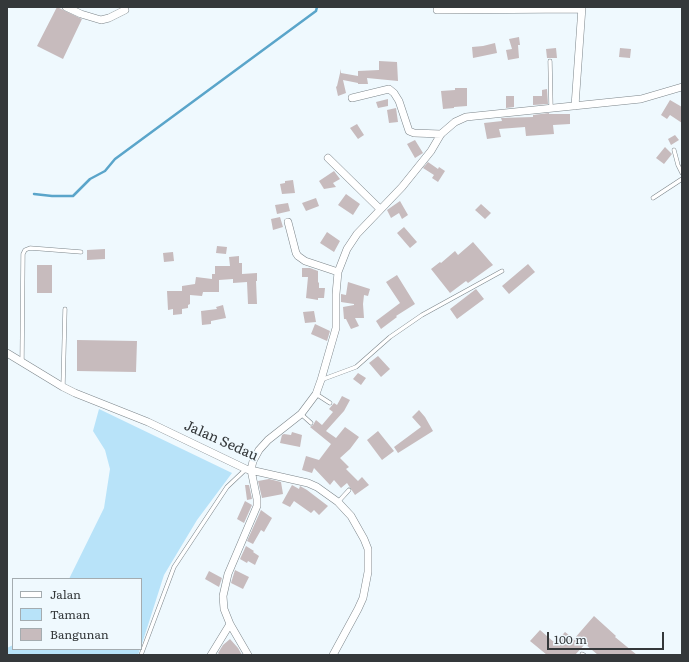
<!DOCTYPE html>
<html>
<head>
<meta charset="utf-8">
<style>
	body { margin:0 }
	#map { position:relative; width:689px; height:662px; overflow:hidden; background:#eff9fe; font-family:Literata,serif }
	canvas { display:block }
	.frame { position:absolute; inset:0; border:8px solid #34383a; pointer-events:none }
	.legend { position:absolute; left:12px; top:578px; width:130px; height:72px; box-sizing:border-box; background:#eff9fe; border:1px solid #a4acb0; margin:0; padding:5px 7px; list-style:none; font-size:12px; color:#34383a }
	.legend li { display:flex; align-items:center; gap:8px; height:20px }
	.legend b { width:20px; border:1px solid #a4acb0 }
	.scale { position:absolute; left:547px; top:632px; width:117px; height:18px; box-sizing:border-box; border:2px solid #34383a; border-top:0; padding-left:5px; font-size:12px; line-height:14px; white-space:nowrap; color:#34383a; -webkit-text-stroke:3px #eff9fe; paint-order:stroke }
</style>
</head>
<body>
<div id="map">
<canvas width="689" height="662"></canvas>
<div class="frame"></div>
<ul class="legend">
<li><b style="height:5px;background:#fff"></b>Jalan</li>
<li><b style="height:11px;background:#b8e3f9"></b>Taman</li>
<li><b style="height:11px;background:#c7bbbd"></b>Bangunan</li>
</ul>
<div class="scale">100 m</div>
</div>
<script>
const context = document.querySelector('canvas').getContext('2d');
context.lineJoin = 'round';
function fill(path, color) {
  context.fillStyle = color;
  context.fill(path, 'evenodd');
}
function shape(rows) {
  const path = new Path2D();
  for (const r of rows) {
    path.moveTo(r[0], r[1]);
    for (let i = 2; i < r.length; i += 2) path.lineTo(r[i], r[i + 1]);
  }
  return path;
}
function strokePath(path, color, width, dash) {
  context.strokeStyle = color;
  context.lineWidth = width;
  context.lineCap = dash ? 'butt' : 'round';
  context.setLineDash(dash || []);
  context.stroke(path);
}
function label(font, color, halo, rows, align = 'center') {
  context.font = font + ' Literata,serif';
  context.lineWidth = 3.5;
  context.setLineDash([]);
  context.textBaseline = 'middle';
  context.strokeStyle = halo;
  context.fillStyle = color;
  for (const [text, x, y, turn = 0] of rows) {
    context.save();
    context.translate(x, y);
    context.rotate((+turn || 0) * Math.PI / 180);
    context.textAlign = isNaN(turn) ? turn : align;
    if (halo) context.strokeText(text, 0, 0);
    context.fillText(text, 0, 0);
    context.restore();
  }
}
fill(shape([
	[99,409,232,473,197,520,164,575,141,647,141,579,69,579,104,508,110,469,105,450,93,431],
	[13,645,13,649,140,649,138,655,7,655,7,648]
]), '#b8e3f9');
strokePath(shape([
	[34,194,52,196,73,196,90,179,105,171,115,159,316,11,317,7]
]), '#5aa5ca', 2.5);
fill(shape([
	[57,7,82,19,63,59,37,46],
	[519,37,520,45,518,45,519,58,508,60,506,50,512,49,509,39],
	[495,43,497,53,473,58,472,47,483,46],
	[556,48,557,58,547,58,546,49],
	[620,48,631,49,630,58,619,57],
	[379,61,397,62,398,81,367,78,368,84,358,84,358,83,343,80,346,93,338,96,336,87,337,86,341,69,341,73,358,76,358,71,379,70],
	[455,88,467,88,467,106,454,107,454,108,443,109,441,91,455,90],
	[547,89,548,104,533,105,533,96,542,96,542,90],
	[506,96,514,96,514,107,506,108],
	[388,99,388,106,378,108,376,102],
	[670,100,682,107,682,123,670,115,667,119,661,115],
	[396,108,398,122,389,123,387,110],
	[549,113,549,114,570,114,570,124,553,125,554,134,526,136,525,127,499,129,501,137,487,139,484,123,502,121,501,118,533,117,533,115],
	[357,124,364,135,358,139,350,128],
	[675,135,679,140,671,145,668,139],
	[415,140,423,153,415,158,407,144],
	[665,147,672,154,664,164,656,158],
	[428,162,438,169,439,167,445,171,438,182,432,178,434,175,423,168],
	[334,171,340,179,333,183,336,187,324,189,319,181],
	[293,180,295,193,282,194,280,184,285,183,285,181],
	[346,194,360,204,353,215,338,205],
	[316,198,319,206,306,211,302,203],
	[400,201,408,215,402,219,399,213,391,218,387,210],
	[288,203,290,211,277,214,275,205],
	[481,204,491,213,485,219,475,210],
	[280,217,283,227,273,230,271,219],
	[404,227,417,242,410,248,397,233],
	[327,232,340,241,334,252,320,243],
	[473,242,493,265,468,283,466,281,450,293,431,269,440,262,441,263,455,251,458,255],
	[217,246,227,247,226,254,216,253],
	[105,249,105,259,87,260,87,250],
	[173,252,174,261,164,262,163,253],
	[239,256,239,263,242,263,242,274,257,273,257,281,256,281,257,304,248,304,247,282,233,283,233,279,219,280,219,292,203,292,202,296,190,295,190,304,188,305,188,308,182,309,182,314,173,315,173,309,168,310,167,291,182,291,182,286,195,284,196,277,212,279,212,274,215,274,215,266,230,266,229,257],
	[528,264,535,272,509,294,502,286],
	[37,265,52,265,52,293,37,293],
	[302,268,310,268,318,271,318,282,319,283,319,288,325,288,324,298,318,298,318,300,306,298,308,277,302,277],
	[397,275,415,304,396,316,397,317,381,329,376,321,400,303,386,282],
	[348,282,370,289,368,296,364,295,363,304,364,318,355,318,359,326,351,329,346,319,344,319,343,307,354,305,354,304,341,302,341,294,346,295],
	[476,289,484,299,457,319,450,309],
	[223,305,226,318,211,321,211,324,202,325,201,311,217,309,216,307],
	[314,311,316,322,305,323,303,312],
	[315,324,330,331,327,341,311,334],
	[77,340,137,341,136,372,77,371],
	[378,356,390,369,381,377,369,363],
	[358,373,366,378,361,385,353,379],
	[342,396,350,400,344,411,326,431,336,438,345,427,359,437,350,449,340,458,349,467,346,469,358,481,362,477,369,485,355,495,347,483,341,488,334,480,330,485,314,468,312,473,302,470,306,456,319,460,331,444,310,427,313,425,316,420,322,425,333,412,329,409,334,403,337,405],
	[419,410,425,417,433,431,398,453,394,447,421,427,412,417],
	[378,431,394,451,382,460,367,440],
	[292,432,302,435,300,447,280,443,282,435,284,434,291,435],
	[269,479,281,482,283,494,262,498,258,481],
	[245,485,249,485,252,499,247,500],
	[292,485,299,489,300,486,307,490,328,506,319,515,314,510,311,513,294,501,290,507,282,503],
	[245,501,252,505,244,523,237,519],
	[261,510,272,518,264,532,261,530,253,544,247,541],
	[246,546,254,551,253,552,259,556,255,565,248,561,247,563,240,559],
	[235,570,249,577,243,589,231,583],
	[209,571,222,578,219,587,205,579],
	[594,616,616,636,615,637,637,655,598,655,585,644,575,655,547,655,530,641,540,630,555,643,565,632,574,639],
	[230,639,238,648,242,655,220,655,218,653,223,645]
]), '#c7bbbd');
const lane = shape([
	[550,61,551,108],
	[674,150,678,165,682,173],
	[653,198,682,179],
	[22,362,23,254,25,250,30,248,81,252],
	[321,380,356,367,390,337,422,315,502,271],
	[63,386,65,309],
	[316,394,330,403],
	[301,414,311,423],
	[338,502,349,490],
	[582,654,584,655],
	[141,655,174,567,227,487,246,469]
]);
const street = shape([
	[66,7,81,14,101,20,109,18,125,10],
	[437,10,582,9],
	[352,98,389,89,394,93,399,101,409,131,414,133,441,134],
	[575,106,582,7],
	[328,158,380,209],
	[288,222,296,253,298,256,305,261,338,272],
	[7,353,63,387,75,393,148,422,246,469,308,483,317,487,338,502,351,516,364,539,368,549,368,572,363,598,358,609,333,655],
	[211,655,230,624],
	[248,655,230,624,224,609,223,596,228,574,257,506,257,499,251,470,253,461,259,450,268,440,301,414,316,394,321,380,336,328,336,294,338,272,347,249,357,234,402,187,431,151,441,134,455,122,466,117,641,99,682,87]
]);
strokePath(lane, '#7c858a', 4.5);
strokePath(street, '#7c858a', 8);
strokePath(lane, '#fff', 3.5);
strokePath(street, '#fff', 7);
label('14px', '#34383a', '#eff9fe', [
	["Jalan Sedau",221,441,24]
]);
</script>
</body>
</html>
